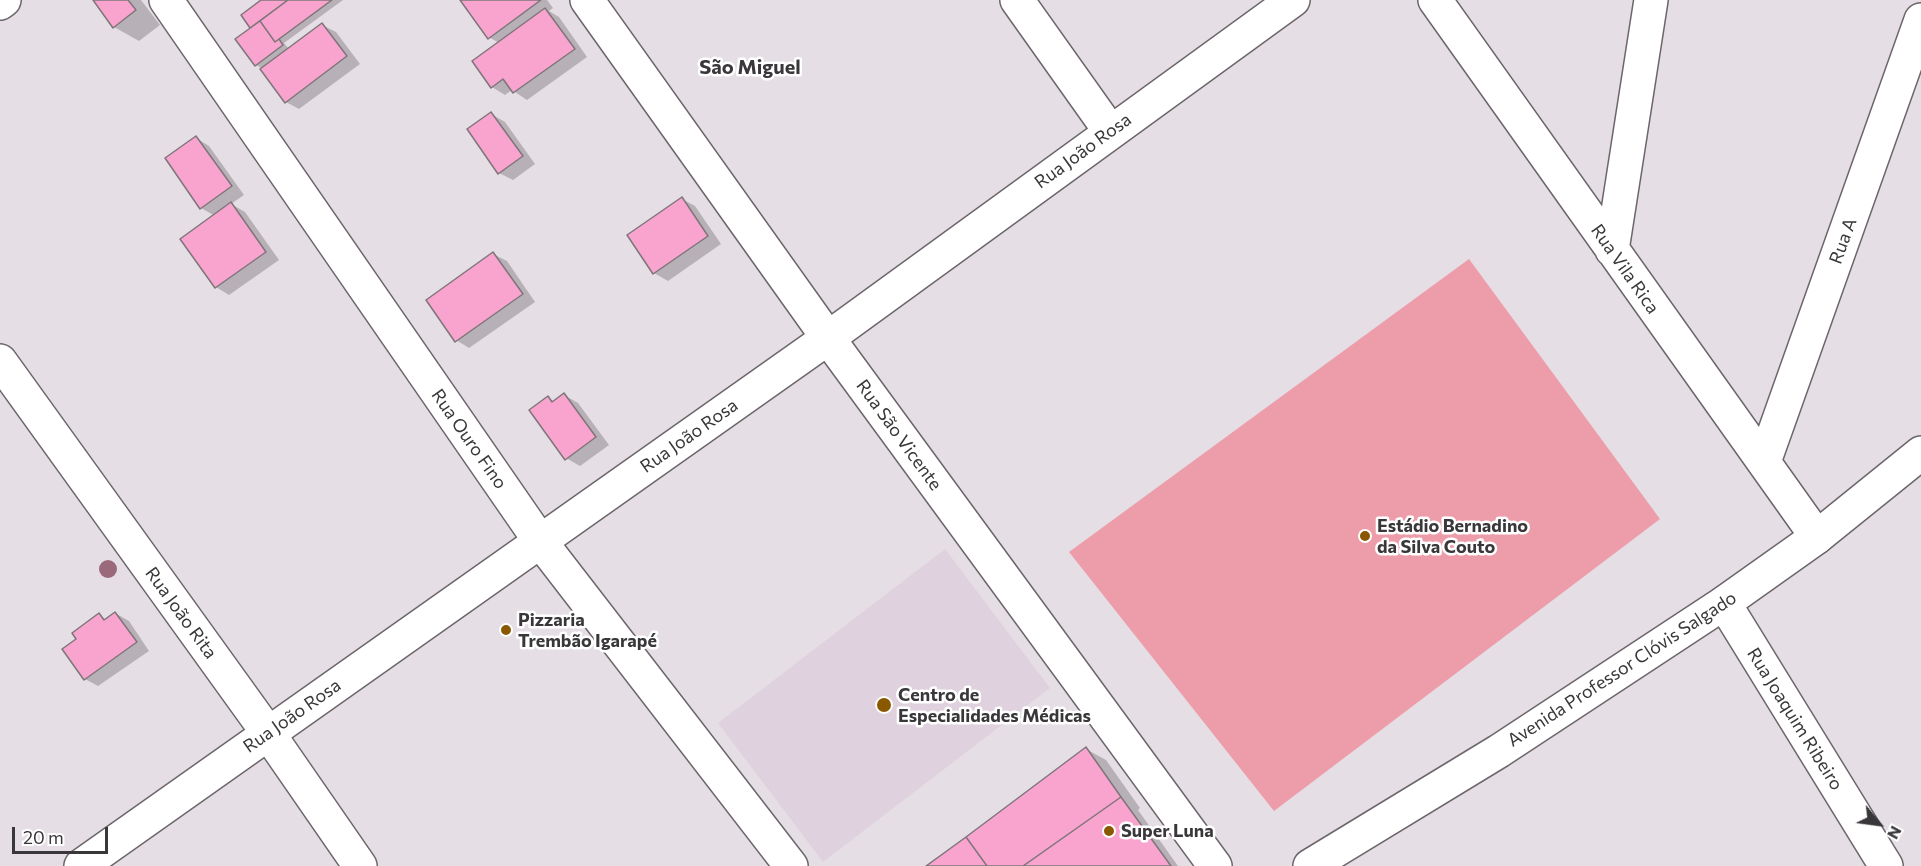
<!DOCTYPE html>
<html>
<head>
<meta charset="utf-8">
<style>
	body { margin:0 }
	#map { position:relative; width:1921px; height:866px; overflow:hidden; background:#e5dee5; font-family:Commissioner,sans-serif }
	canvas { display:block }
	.north { position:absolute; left:1849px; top:794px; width:60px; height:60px; -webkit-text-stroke:4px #fff; paint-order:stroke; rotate:119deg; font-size:16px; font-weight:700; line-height:24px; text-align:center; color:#393739 }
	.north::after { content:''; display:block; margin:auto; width:21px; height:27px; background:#393739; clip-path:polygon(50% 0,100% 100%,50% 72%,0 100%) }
	.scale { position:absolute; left:12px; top:827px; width:96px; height:27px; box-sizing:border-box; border:3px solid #393739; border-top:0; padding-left:8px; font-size:18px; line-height:21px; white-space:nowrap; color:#393739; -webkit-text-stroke:4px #fff; paint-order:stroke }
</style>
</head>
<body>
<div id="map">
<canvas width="1921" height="866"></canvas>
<div class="north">N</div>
<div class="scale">20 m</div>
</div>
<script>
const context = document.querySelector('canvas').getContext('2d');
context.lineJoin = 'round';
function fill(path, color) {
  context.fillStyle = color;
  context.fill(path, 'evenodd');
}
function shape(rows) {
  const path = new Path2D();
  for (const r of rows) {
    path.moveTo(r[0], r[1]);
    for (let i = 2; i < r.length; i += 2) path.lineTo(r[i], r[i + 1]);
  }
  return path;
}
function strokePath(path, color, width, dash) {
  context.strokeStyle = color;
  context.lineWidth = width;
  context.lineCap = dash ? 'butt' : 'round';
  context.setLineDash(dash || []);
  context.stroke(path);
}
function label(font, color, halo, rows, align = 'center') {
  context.font = font + ' Commissioner,sans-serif';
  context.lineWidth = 5;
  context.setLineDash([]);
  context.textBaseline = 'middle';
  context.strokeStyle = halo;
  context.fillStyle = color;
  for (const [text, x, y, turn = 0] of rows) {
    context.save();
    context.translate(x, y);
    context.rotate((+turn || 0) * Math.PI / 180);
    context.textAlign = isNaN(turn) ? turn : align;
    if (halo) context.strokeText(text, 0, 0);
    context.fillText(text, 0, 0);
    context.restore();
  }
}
fill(shape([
	[945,549,1050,688,823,862,718,723]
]), '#dfd2de');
fill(shape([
	[1469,259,1660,519,1274,811,1069,552]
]), '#ed9daa');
fill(shape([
	[94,0,141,0,160,25,139,41,114,27],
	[263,0,343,0,284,43,289,49,322,25,336,32,360,64,299,109,286,102,263,69,256,65,252,28,243,15],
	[462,0,547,0,553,8,549,11,559,17,587,57,527,100,512,90,505,95,492,87,499,43,489,37],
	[491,114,505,122,535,164,513,180,499,173],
	[196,138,209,146,244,195,231,204,245,212,279,260,229,295,216,287,215,216,201,208],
	[682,199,695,206,721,244,668,281,654,273],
	[493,254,507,261,535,302,469,348,456,340],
	[564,395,578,403,609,445,580,466,566,458,548,398,555,402],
	[115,613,129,621,149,651,98,686,85,679,78,640,99,615,106,620],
	[1086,749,1106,760,1140,808,1138,810,1178,866,928,866]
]), '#0003');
const building = shape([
	[93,0,128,0,136,10,113,28,93,0],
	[261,0,288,0,250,28,241,15,261,0],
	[288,0,332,0,275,42,260,21,288,0],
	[460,0,541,0,488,39,460,0],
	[545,8,575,49,513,93,503,79,491,88,472,61,545,8],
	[260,21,275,42,279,39,283,45,255,66,235,39,260,21],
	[322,23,347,56,285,103,260,69,322,23],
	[491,112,523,156,498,174,467,129,491,112],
	[196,136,232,186,200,209,165,158,196,136],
	[682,197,708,236,653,274,627,235,682,197],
	[231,202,266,252,215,288,180,239,231,202],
	[493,252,523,294,455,342,426,300,493,252],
	[564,393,596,437,565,460,529,410,548,396,552,402,564,393],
	[115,612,137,642,84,680,62,649,76,639,72,633,99,613,104,620,115,612],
	[1086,747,1121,797,1023,866,987,866,966,837,1086,747],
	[1121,797,1171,866,1023,866,1121,797],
	[966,837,987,866,926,866,966,837]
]);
fill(building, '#f8a4cf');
strokePath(building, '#7e7579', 1.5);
const minor = shape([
	[166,0,540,541,791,866],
	[587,0,828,338,1215,866],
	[1017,0,1110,131],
	[1435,0,1817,537],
	[0,3,4,0],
	[1612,250,1651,0],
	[0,361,268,733,360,866],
	[1764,462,1921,20],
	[1724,603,1886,866]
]);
const major = shape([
	[81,866,828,338,1293,0],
	[1310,866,1499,751,1724,603,1817,537,1921,453]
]);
strokePath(minor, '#6c666b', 36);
strokePath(major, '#6c666b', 36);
strokePath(minor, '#fff', 33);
strokePath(major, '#fff', 33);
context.fillStyle = '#9a6a7b';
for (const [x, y] of [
	[108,569]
]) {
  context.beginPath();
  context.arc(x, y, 9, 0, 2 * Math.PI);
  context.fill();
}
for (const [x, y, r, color] of [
	[1365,536,6,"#895800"],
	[506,630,6,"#895800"],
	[884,705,8,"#895800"],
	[1109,831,6,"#895800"]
]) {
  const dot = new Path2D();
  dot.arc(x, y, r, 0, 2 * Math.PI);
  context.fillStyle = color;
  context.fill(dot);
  strokePath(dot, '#fff', 2);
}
label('18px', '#393739', '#fff', [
	["Rua João Rosa",1083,151,-36],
	["Rua A",1843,241,-70],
	["Rua Vila Rica",1625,269,55],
	["Rua São Vicente",899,435,54],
	["Rua João Rosa",689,436,-35],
	["Rua Ouro Fino",469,439,55],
	["Rua João Rita",181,613,54],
	["Avenida Professor Clóvis Salgado",1622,669,-33],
	["Rua João Rosa",292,716,-35],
	["Rua Joaquim Ribeiro",1795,719,58]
]);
label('bold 18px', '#393739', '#fff', [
	["Estádio Bernadino",1377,526],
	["da Silva Couto",1377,547],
	["Pizzaria",518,620],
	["Trembão Igarapé",518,641],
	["Centro de",898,695],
	["Especialidades Médicas",898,716],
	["Super Luna",1121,831]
], 'left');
label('bold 20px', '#393739', '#fff', [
	["São Miguel",750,67]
]);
</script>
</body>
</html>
